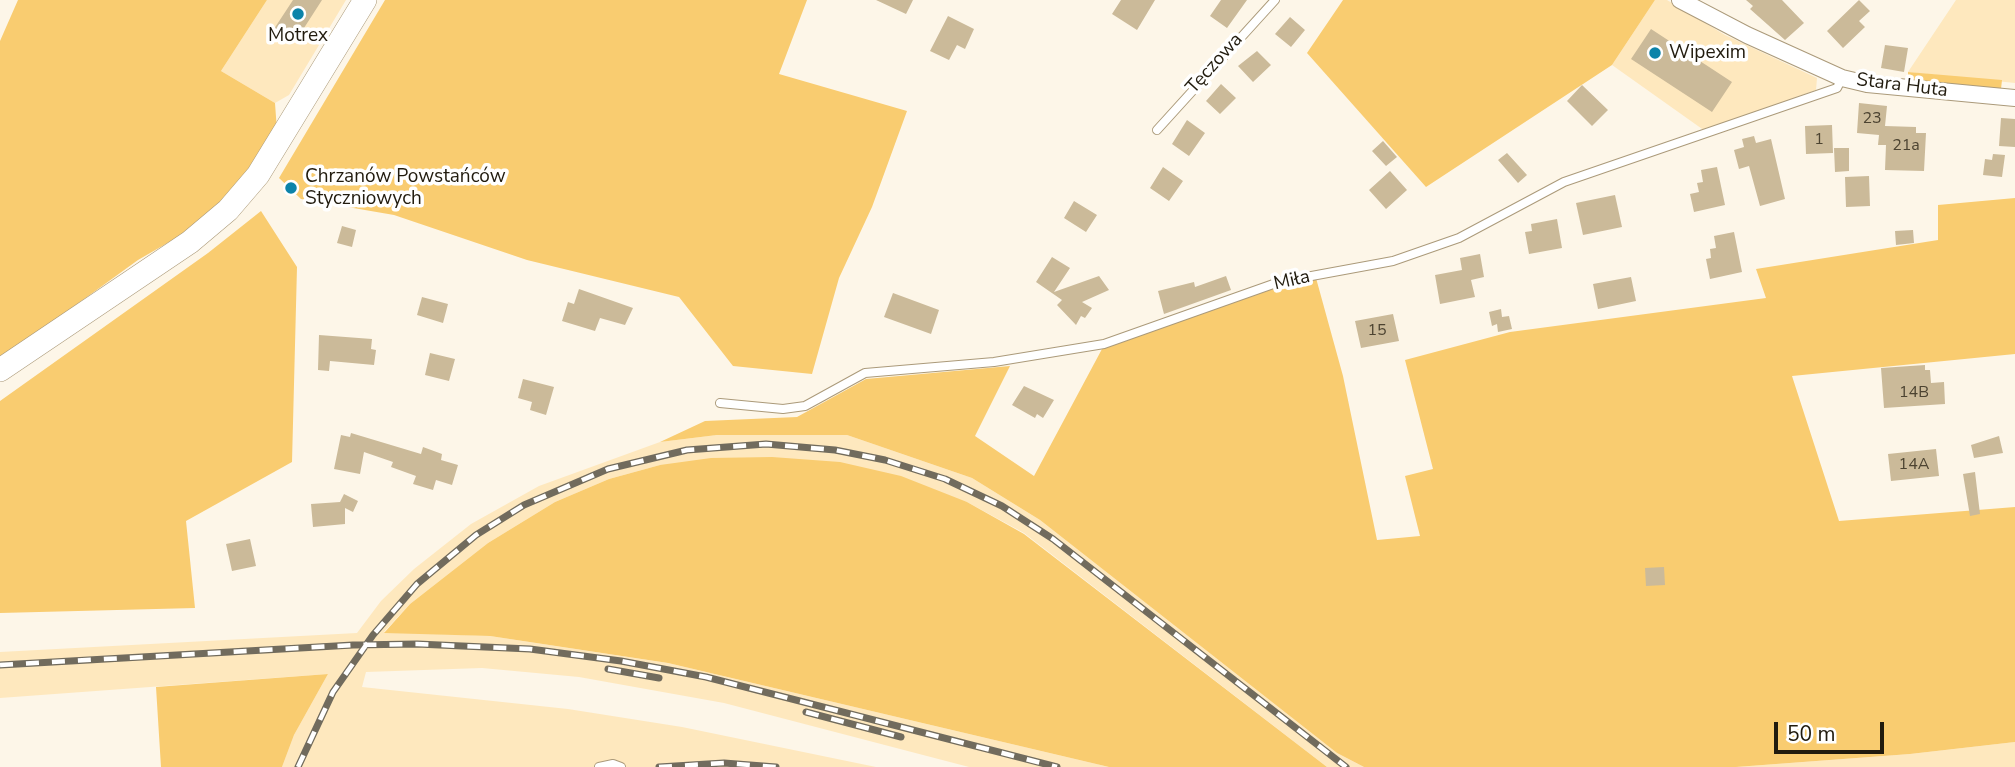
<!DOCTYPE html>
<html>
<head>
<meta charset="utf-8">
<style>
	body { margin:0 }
	#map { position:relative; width:2015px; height:767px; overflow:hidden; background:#fdf6e8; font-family:"Nunito Sans",sans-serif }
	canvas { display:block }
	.scale { position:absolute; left:1774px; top:722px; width:110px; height:32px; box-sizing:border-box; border:4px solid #211b0e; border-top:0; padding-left:9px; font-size:21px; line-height:24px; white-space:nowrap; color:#211b0e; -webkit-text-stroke:5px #fff; paint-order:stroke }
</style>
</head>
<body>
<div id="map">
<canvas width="2015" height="767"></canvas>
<div class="scale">50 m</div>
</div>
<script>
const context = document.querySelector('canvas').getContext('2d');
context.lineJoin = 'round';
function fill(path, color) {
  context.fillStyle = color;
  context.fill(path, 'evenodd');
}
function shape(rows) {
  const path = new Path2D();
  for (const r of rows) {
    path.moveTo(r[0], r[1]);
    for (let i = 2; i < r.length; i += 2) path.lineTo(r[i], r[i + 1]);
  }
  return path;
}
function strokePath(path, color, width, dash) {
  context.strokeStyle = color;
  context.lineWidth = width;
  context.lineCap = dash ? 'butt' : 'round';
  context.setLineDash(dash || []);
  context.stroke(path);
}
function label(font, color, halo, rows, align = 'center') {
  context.font = font + ' "Nunito Sans",sans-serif';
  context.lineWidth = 7;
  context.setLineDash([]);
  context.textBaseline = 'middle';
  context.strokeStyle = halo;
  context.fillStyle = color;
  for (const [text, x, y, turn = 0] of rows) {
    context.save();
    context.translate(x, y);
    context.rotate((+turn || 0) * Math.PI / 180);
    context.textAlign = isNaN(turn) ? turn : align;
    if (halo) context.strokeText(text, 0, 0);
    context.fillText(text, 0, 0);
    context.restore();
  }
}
fill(shape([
	[267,0,346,0,289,95,275,103,221,71],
	[1655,0,1667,0,1725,35,1817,78,1816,90,1705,131,1612,65],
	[1956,0,2015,0,2015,83,1908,72],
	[780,433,847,435,972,478,1040,520,1337,753,1364,767,1327,767,1024,533,967,502,660,465,609,479,555,502,488,543,410,604,384,632,490,636,668,663,1109,767,969,767,724,703,579,677,482,668,366,672,362,687,568,709,682,727,876,767,282,767,294,735,328,674,0,698,0,652,357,633,381,601,414,569,471,524,539,486,660,442,717,435],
	[2015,742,2015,767,1736,767,1910,754]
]), '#fee8be');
fill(shape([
	[18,0,267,0,221,71,275,103,277,131,270,147,222,202,183,234,138,260,0,360,0,41],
	[385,0,807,0,779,74,907,111,872,207,839,278,812,374,733,366,679,297,527,260,394,215,301,199,279,178],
	[1343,0,1655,0,1612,65,1426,187,1307,53],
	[1908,72,2002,80,2001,89,1908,81],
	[2015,198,2015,354,1792,376,1839,521,2015,507,2015,742,1910,754,1736,767,1364,767,1337,753,1040,520,972,478,847,435,717,435,660,442,705,421,797,417,866,379,1010,366,975,436,1034,476,1102,349,1281,286,1316,278,1343,376,1377,540,1420,536,1405,476,1433,469,1405,360,1510,332,1766,298,1756,269,1938,240,1938,205],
	[261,211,297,267,292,462,186,521,195,608,0,613,0,401,208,253],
	[772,457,840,462,901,476,967,502,1024,534,1327,767,1109,767,668,663,490,636,384,633,410,604,488,543,555,502,609,479,660,465,711,458],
	[328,674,294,735,282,767,161,767,156,687]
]), '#f9cc70');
fill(shape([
	[293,0,322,0,295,42,274,29],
	[876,0,913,0,906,14],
	[1121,0,1155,0,1137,30,1112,14],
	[1221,0,1247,0,1227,28,1210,16],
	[1746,0,1782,0,1804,23,1785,40,1750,9,1753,6],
	[1859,0,1870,11,1859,21,1865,27,1843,48,1827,31],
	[948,16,974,29,965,49,957,45,949,60,930,51],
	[1290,17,1305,30,1291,47,1275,34],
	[1651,29,1732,82,1712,112,1631,59],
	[1885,45,1908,48,1904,72,1881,68],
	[1257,51,1271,65,1253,82,1238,66],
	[1221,84,1236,98,1220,114,1206,101],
	[1582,85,1608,110,1592,126,1567,101],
	[1859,103,1887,106,1885,126,1916,127,1916,133,1926,133,1924,171,1885,170,1886,145,1878,145,1879,135,1857,133],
	[2001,118,2015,119,2015,147,1999,146],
	[1187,120,1205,133,1189,156,1172,144],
	[1832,125,1833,153,1806,154,1805,126],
	[1754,136,1756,143,1771,139,1785,199,1760,206,1749,166,1739,169,1734,150,1744,147,1742,139],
	[1383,141,1397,157,1386,166,1372,151],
	[1834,148,1849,148,1849,171,1835,172],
	[1507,153,1527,175,1518,183,1498,160],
	[1993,154,2005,155,2002,177,1983,175,1985,159,1992,160],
	[1163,167,1183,181,1169,201,1150,188],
	[1717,167,1725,205,1694,212,1690,194,1699,192,1697,183,1703,182,1701,170],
	[1390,171,1407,190,1386,209,1369,190],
	[1869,176,1870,206,1846,207,1845,177],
	[1615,195,1622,227,1583,235,1576,203],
	[1074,201,1097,215,1086,232,1064,218],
	[1557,219,1562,248,1529,254,1525,232,1532,231,1531,224],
	[342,226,356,230,352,247,337,243],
	[1913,230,1914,243,1896,245,1895,231],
	[1734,232,1742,272,1710,279,1706,259,1711,258,1710,249,1716,248,1714,236],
	[1480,254,1484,277,1471,280,1475,297,1440,304,1435,275,1462,270,1460,258],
	[1052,257,1070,268,1054,292,1099,276,1109,290,1082,302,1092,308,1085,318,1081,316,1076,325,1057,305,1062,300,1036,282],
	[1226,276,1231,290,1164,314,1158,291,1194,282,1195,287],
	[1631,277,1636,301,1598,309,1593,284],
	[579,289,633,308,625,325,600,318,595,331,562,321,568,302,574,304],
	[893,293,939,310,931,334,884,317],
	[422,297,448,304,443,323,417,315],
	[1501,309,1502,317,1509,316,1512,329,1498,332,1497,324,1492,326,1489,312],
	[1393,314,1399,341,1361,348,1355,321],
	[319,335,372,339,371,349,376,350,374,365,330,361,329,371,318,370],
	[430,353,455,359,449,381,425,375],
	[1925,365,1925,370,1930,370,1931,383,1944,382,1945,404,1884,408,1881,368],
	[523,379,554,387,546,415,530,410,532,402,518,398],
	[1024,386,1054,400,1043,418,1037,414,1035,418,1012,405],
	[351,433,421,454,423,447,442,454,441,460,458,465,452,485,436,480,433,490,413,484,416,476,391,467,393,462,364,452,360,474,334,469,341,435,350,437],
	[1999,436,2003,453,1974,458,1971,445],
	[1936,449,1939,476,1891,481,1888,454],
	[1975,472,1980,514,1970,516,1963,474],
	[344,494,358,501,353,512,345,508,345,524,313,527,311,504,340,502],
	[250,539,256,566,232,571,226,544],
	[1664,567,1665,585,1646,586,1645,568]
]), '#cbba99');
const lane = shape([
	[1157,130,1275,0],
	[720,403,783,409,805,406,865,373,994,362,1104,344,1279,282,1393,261,1459,238,1564,182,1837,88,1842,78],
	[599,767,613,764,621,767]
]);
const street = shape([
	[1680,0,1747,35,1842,78,1867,84,2015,98]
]);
const secondary = shape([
	[0,370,190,242,228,210,258,175,365,0]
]);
strokePath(lane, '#ab9a7a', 10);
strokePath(street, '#ab9a7a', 18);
strokePath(secondary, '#ab9a7a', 24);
strokePath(lane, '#fff', 8);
strokePath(street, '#fff', 16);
strokePath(secondary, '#fff', 23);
const rail = shape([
	[0,665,353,645,417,644,530,649,621,661,706,677,1057,767],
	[608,669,659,678],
	[806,712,901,737],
	[298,767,333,692,373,635,417,584,476,535,524,505,608,469,687,450,766,444,835,450,885,460,945,479,1002,506,1053,539,1346,767],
	[659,767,724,763,776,767]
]);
strokePath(rail, '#716b5d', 7);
strokePath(rail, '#fff', 4.5, [13]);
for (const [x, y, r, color] of [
	[298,14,7,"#0c83a9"],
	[1655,53,7,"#0c83a9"],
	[291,188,7,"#0c83a9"]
]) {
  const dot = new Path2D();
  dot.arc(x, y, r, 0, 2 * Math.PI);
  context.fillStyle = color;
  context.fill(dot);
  strokePath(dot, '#fff', 2.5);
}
label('16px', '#4c4331', null, [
	["23",1872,119],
	["1",1819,140],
	["21a",1906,146],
	["15",1377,331],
	["14B",1914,393],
	["14A",1914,465]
]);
label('19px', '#211b0e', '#fff', [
	["Motrex",298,36,"center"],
	["Wipexim",1669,53],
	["Chrzanów Powstańców",305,177],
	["Styczniowych",305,199]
], 'left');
label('19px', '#211b0e', '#fff', [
	["Tęczowa",1215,64,-48],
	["Stara Huta",1902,86,7],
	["Miła",1292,281,-13]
]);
</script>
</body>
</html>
